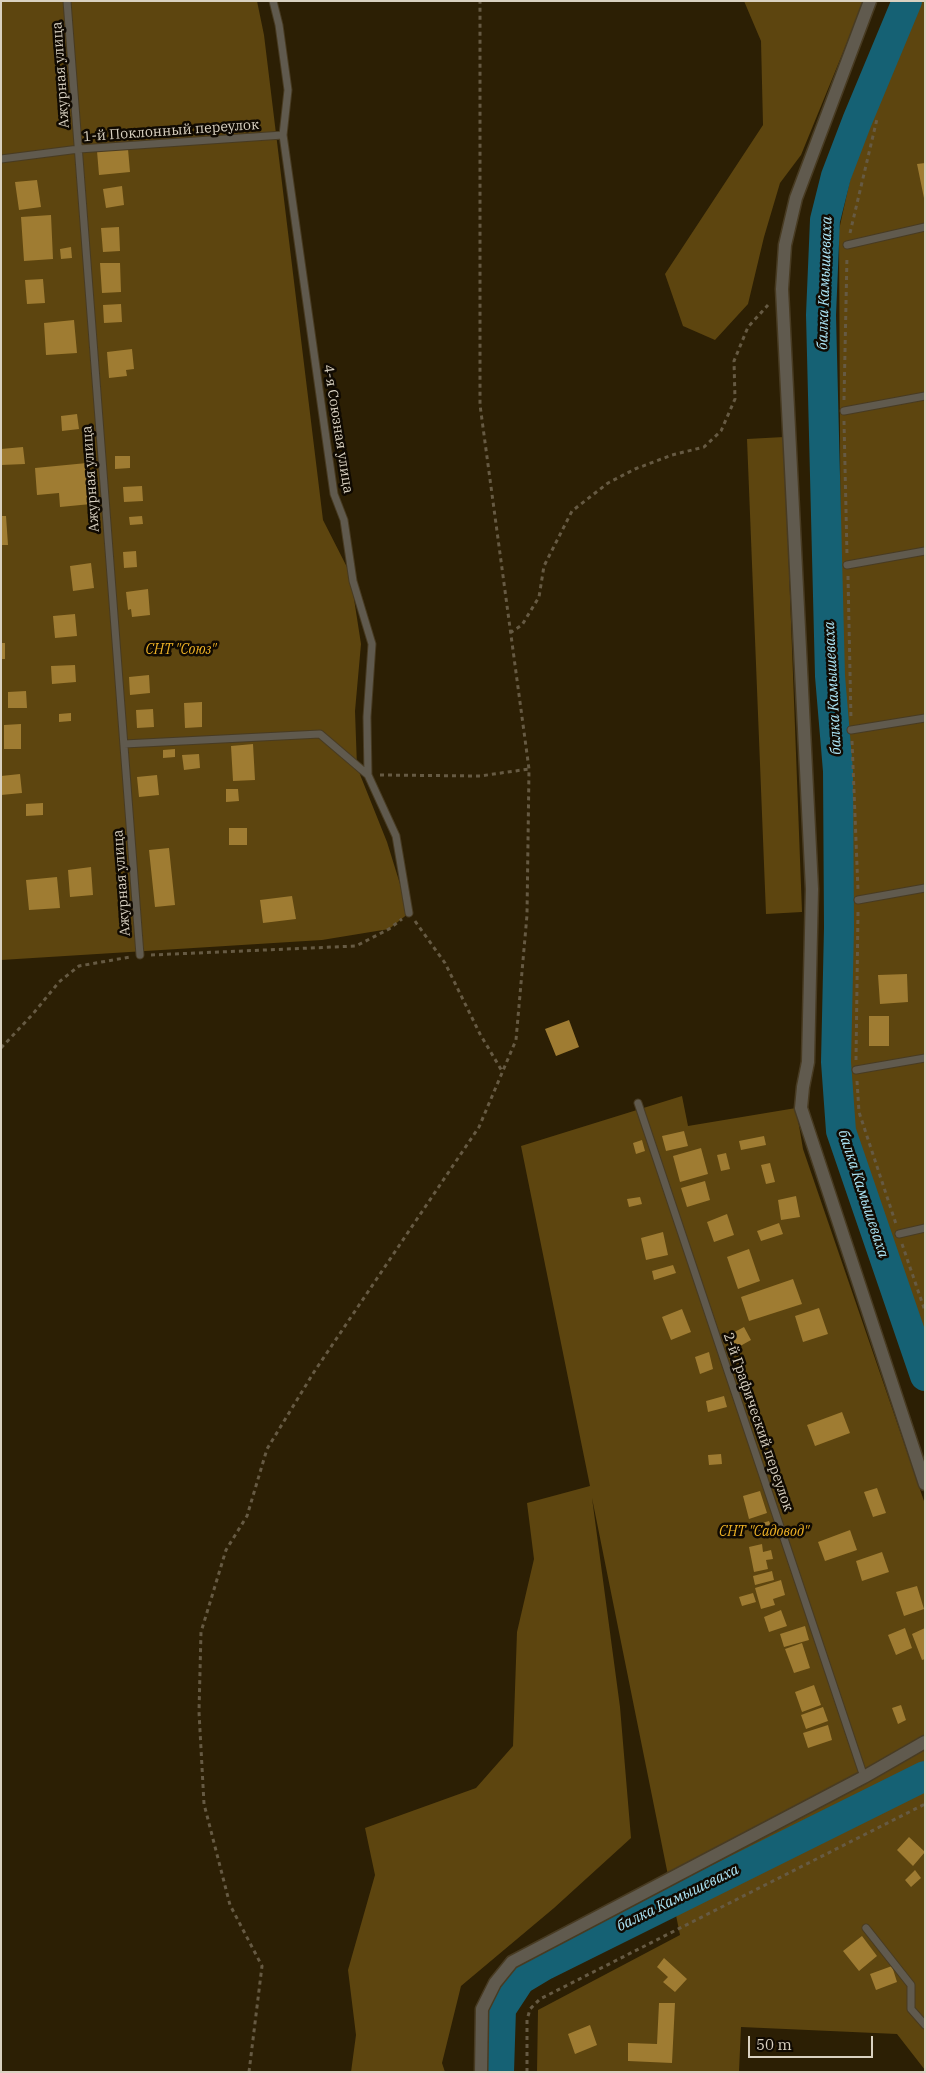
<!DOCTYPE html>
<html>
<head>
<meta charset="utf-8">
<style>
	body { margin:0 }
	#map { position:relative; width:926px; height:2073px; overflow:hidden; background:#2c1f04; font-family:"IBM Plex Serif",serif }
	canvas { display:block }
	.frame { position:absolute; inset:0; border:2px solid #d9d1c1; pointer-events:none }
	.scale { position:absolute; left:748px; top:2036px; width:125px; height:22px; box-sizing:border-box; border:2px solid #d9d1c1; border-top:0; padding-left:6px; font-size:15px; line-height:18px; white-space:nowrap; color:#d9d1c1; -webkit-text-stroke:4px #100a02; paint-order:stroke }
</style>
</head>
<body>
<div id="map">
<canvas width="926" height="2073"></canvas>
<div class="frame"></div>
<div class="scale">50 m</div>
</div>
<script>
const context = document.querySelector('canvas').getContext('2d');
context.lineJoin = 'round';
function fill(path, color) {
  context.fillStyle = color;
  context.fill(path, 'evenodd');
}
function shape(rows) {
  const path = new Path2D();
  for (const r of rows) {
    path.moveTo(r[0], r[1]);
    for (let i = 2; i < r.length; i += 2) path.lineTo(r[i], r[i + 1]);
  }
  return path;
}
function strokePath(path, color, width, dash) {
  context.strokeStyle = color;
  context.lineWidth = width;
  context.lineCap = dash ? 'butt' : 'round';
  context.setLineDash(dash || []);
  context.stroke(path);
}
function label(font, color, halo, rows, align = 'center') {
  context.font = font + ' "IBM Plex Serif",serif';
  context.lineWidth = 5;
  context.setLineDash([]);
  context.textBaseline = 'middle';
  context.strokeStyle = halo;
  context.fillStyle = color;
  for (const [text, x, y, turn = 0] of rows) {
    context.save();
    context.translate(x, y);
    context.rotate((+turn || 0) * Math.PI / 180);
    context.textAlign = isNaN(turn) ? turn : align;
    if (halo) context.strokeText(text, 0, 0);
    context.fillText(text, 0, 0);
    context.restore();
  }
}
fill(shape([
	[1,1,257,1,264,35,323,520,350,573,361,644,355,711,357,767,387,842,409,913,389,929,322,940,1,960],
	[744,1,864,1,801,155,780,183,764,237,748,304,715,340,683,326,665,274,763,125,761,41],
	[921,1,925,1,925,1376,852,1129,843,1060,839,230,850,180,870,122],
	[784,437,802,912,766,914,747,439],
	[682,1096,688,1126,796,1108,803,1149,925,1504,925,2070,897,2034,741,2027,739,2072,537,2072,538,2010,680,1935,592,1498,620,1707,631,1838,554,1908,461,1986,442,2063,445,2072,351,2072,356,2035,348,1970,375,1875,365,1828,476,1788,513,1746,517,1632,534,1559,527,1503,590,1486,521,1146]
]), '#5d450f');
strokePath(shape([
	[907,1,857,121,836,176,825,220,821,315,830,676,838,771,839,928,836,1062,841,1131,925,1376],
	[499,2072,501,2009,520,1980,545,1965,925,1776]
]), '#156174', 30);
fill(shape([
	[128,149,130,172,99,175,97,151],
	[925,163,925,198,924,198,917,164],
	[37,180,41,207,19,210,15,182],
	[122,186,124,205,106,208,103,189],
	[51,215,53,259,24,261,21,217],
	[119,227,120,251,103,252,101,228],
	[71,247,72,258,61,259,60,249],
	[100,263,120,263,121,292,102,293],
	[43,279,45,303,27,304,25,280],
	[121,304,122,322,104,323,103,305],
	[74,320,77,353,46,355,44,323],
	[132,349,134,369,126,370,127,376,109,378,107,352],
	[77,414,79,429,62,431,61,416],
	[23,447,25,464,1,465,1,449],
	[115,456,130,456,130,468,115,469],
	[87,463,91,504,60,507,59,493,37,495,35,468],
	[142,486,143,501,124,502,123,487],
	[1,516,6,516,8,545,1,545],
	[142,516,143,524,130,525,129,517],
	[136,551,137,567,124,568,123,552],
	[91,563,94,588,73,591,70,566],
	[148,589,150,615,132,617,131,609,128,610,126,592],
	[75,614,77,636,55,638,53,616],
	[1,643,5,643,5,659,1,659],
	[75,665,76,682,52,684,51,666],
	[149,675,150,693,130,695,129,677],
	[26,691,27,708,8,708,8,692],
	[202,702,202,727,185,728,184,703],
	[153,709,154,727,137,728,136,710],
	[71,713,71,721,59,722,59,714],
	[21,724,21,749,4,749,4,725],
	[253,744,255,780,233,781,231,746],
	[175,749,175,757,163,758,163,750],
	[199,754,200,768,184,770,182,755],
	[20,774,22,793,1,795,1,776],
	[157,775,159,795,139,797,137,777],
	[226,789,238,789,239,801,226,802],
	[43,803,43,815,26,816,26,804],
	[229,828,247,828,247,845,229,845],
	[169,848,175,905,155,907,149,850],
	[91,867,93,895,70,897,68,870],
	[57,877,60,908,29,910,26,880],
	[292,896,296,919,263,923,260,900],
	[907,974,908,1002,880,1004,878,975],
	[869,1016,889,1016,889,1046,869,1046],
	[569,1020,579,1047,556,1056,545,1029],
	[684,1131,688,1146,666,1151,662,1136],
	[764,1136,766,1145,741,1150,739,1141],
	[642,1140,645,1151,636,1154,633,1143],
	[701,1148,708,1174,680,1182,673,1156],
	[726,1153,730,1169,721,1171,717,1155],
	[770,1163,775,1182,766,1184,761,1165],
	[705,1181,710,1200,687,1207,681,1188],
	[796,1196,800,1217,781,1220,778,1200],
	[640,1197,642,1204,629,1207,627,1199],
	[727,1214,734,1235,714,1242,707,1222],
	[779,1223,783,1234,761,1241,757,1231],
	[663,1232,668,1255,646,1260,641,1238],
	[749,1249,760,1281,738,1289,727,1257],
	[673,1265,676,1273,654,1280,652,1271],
	[793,1279,802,1304,749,1321,741,1297],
	[819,1308,828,1334,803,1342,795,1316],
	[682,1309,691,1332,671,1340,662,1317],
	[744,1327,751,1340,733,1350,725,1337],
	[709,1352,713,1369,700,1374,695,1357],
	[724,1396,727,1407,708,1412,706,1401],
	[842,1412,850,1433,815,1446,807,1425],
	[721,1454,722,1464,709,1465,708,1455],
	[877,1488,886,1513,873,1517,864,1492],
	[760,1491,767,1513,749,1519,743,1496],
	[769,1521,772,1529,758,1533,756,1525],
	[850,1530,857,1550,825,1561,818,1542],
	[762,1544,763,1552,771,1550,773,1559,766,1560,768,1569,754,1572,749,1547],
	[882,1552,889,1572,862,1581,856,1561],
	[772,1571,774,1580,755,1585,753,1576],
	[781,1580,785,1595,773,1599,775,1605,761,1609,755,1588],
	[917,1586,924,1609,904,1616,896,1592],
	[753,1593,756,1602,742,1606,739,1597],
	[781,1610,787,1626,769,1632,764,1617],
	[805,1626,809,1640,784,1647,780,1634],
	[905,1628,912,1648,896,1655,888,1635],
	[925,1628,925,1659,922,1660,912,1634],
	[802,1643,810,1668,794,1673,785,1649],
	[814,1685,821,1705,802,1712,795,1692],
	[901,1705,906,1720,898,1724,892,1708],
	[823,1707,828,1721,806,1729,801,1715],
	[828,1725,832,1740,808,1748,803,1733],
	[909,1837,925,1852,913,1866,897,1850],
	[915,1870,921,1878,911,1887,905,1880],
	[862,1936,877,1956,859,1971,843,1951],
	[664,1958,687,1979,675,1992,663,1982,668,1977,657,1967],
	[892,1966,897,1982,876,1990,870,1974],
	[659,2003,675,2003,672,2063,628,2061,628,2043,657,2044],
	[590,2025,597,2045,575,2054,568,2034]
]), '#9f7c32');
const service = shape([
	[67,1,140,955],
	[273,1,279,25,288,90,283,135,334,494,344,520,353,581,372,644,367,717,368,775,396,836,409,913],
	[1,159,79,149,283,135],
	[847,245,925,227],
	[844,411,925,396],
	[847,565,925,551],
	[851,730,925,718],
	[124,744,320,734,368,775],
	[858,900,925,888],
	[856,1070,925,1058],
	[638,1103,864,1777],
	[899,1234,925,1228],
	[866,1928,911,1985,911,2009,925,2025]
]);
const minor = shape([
	[870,1,796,198,785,245,782,289,812,889,808,1062,803,1087,801,1108,925,1484],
	[481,2072,482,2009,495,1983,512,1962,864,1777,925,1742]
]);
strokePath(service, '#483b22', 9);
strokePath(minor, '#483b22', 15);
strokePath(shape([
	[850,233,877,119],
	[844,400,847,256],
	[844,421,847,555],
	[848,576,851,720],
	[510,633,522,625,539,597,544,566,572,511,608,483,635,469,672,455,704,447,721,431,735,399,734,361,748,327,768,305],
	[852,741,858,890],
	[380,775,480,776,529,769],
	[415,921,445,963,480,1034,502,1071],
	[151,955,356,946,389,929,402,919],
	[1,1048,32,1015,59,982,79,966,130,957],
	[856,1060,858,911],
	[857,1081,859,1112,896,1224],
	[902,1244,925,1311],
	[249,2072,262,1966,230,1905,204,1804,199,1712,201,1632,226,1550,247,1516,267,1449,314,1372,479,1127,516,1040,527,915,529,769,480,405,480,1],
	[527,2072,527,2020,530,2009,540,1999,925,1804]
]), '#665a43', 3, [4, 4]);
strokePath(service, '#605a4e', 7);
strokePath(minor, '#605a4e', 12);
label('14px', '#d9d1c1', '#100a02', [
	["Ажурная улица",61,75,-94],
	["1-й Поклонный переулок",171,131,-4],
	["4-я Союзная улица",338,429,81],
	["Ажурная улица",91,479,-94],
	["Ажурная улица",122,883,-94],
	["2-й Графический переулок",758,1422,71]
]);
label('italic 14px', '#efb326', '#100a02', [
	["СНТ \"Союз\"",181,650],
	["СНТ \"Садовод\"",764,1532]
]);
label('italic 15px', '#ace5f7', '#100a02', [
	["балка Камышеваха",825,283,-88],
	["балка Камышеваха",833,688,-93],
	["балка Камышеваха",863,1194,72],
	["балка Камышеваха",678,1898,-26]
]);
</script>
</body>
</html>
